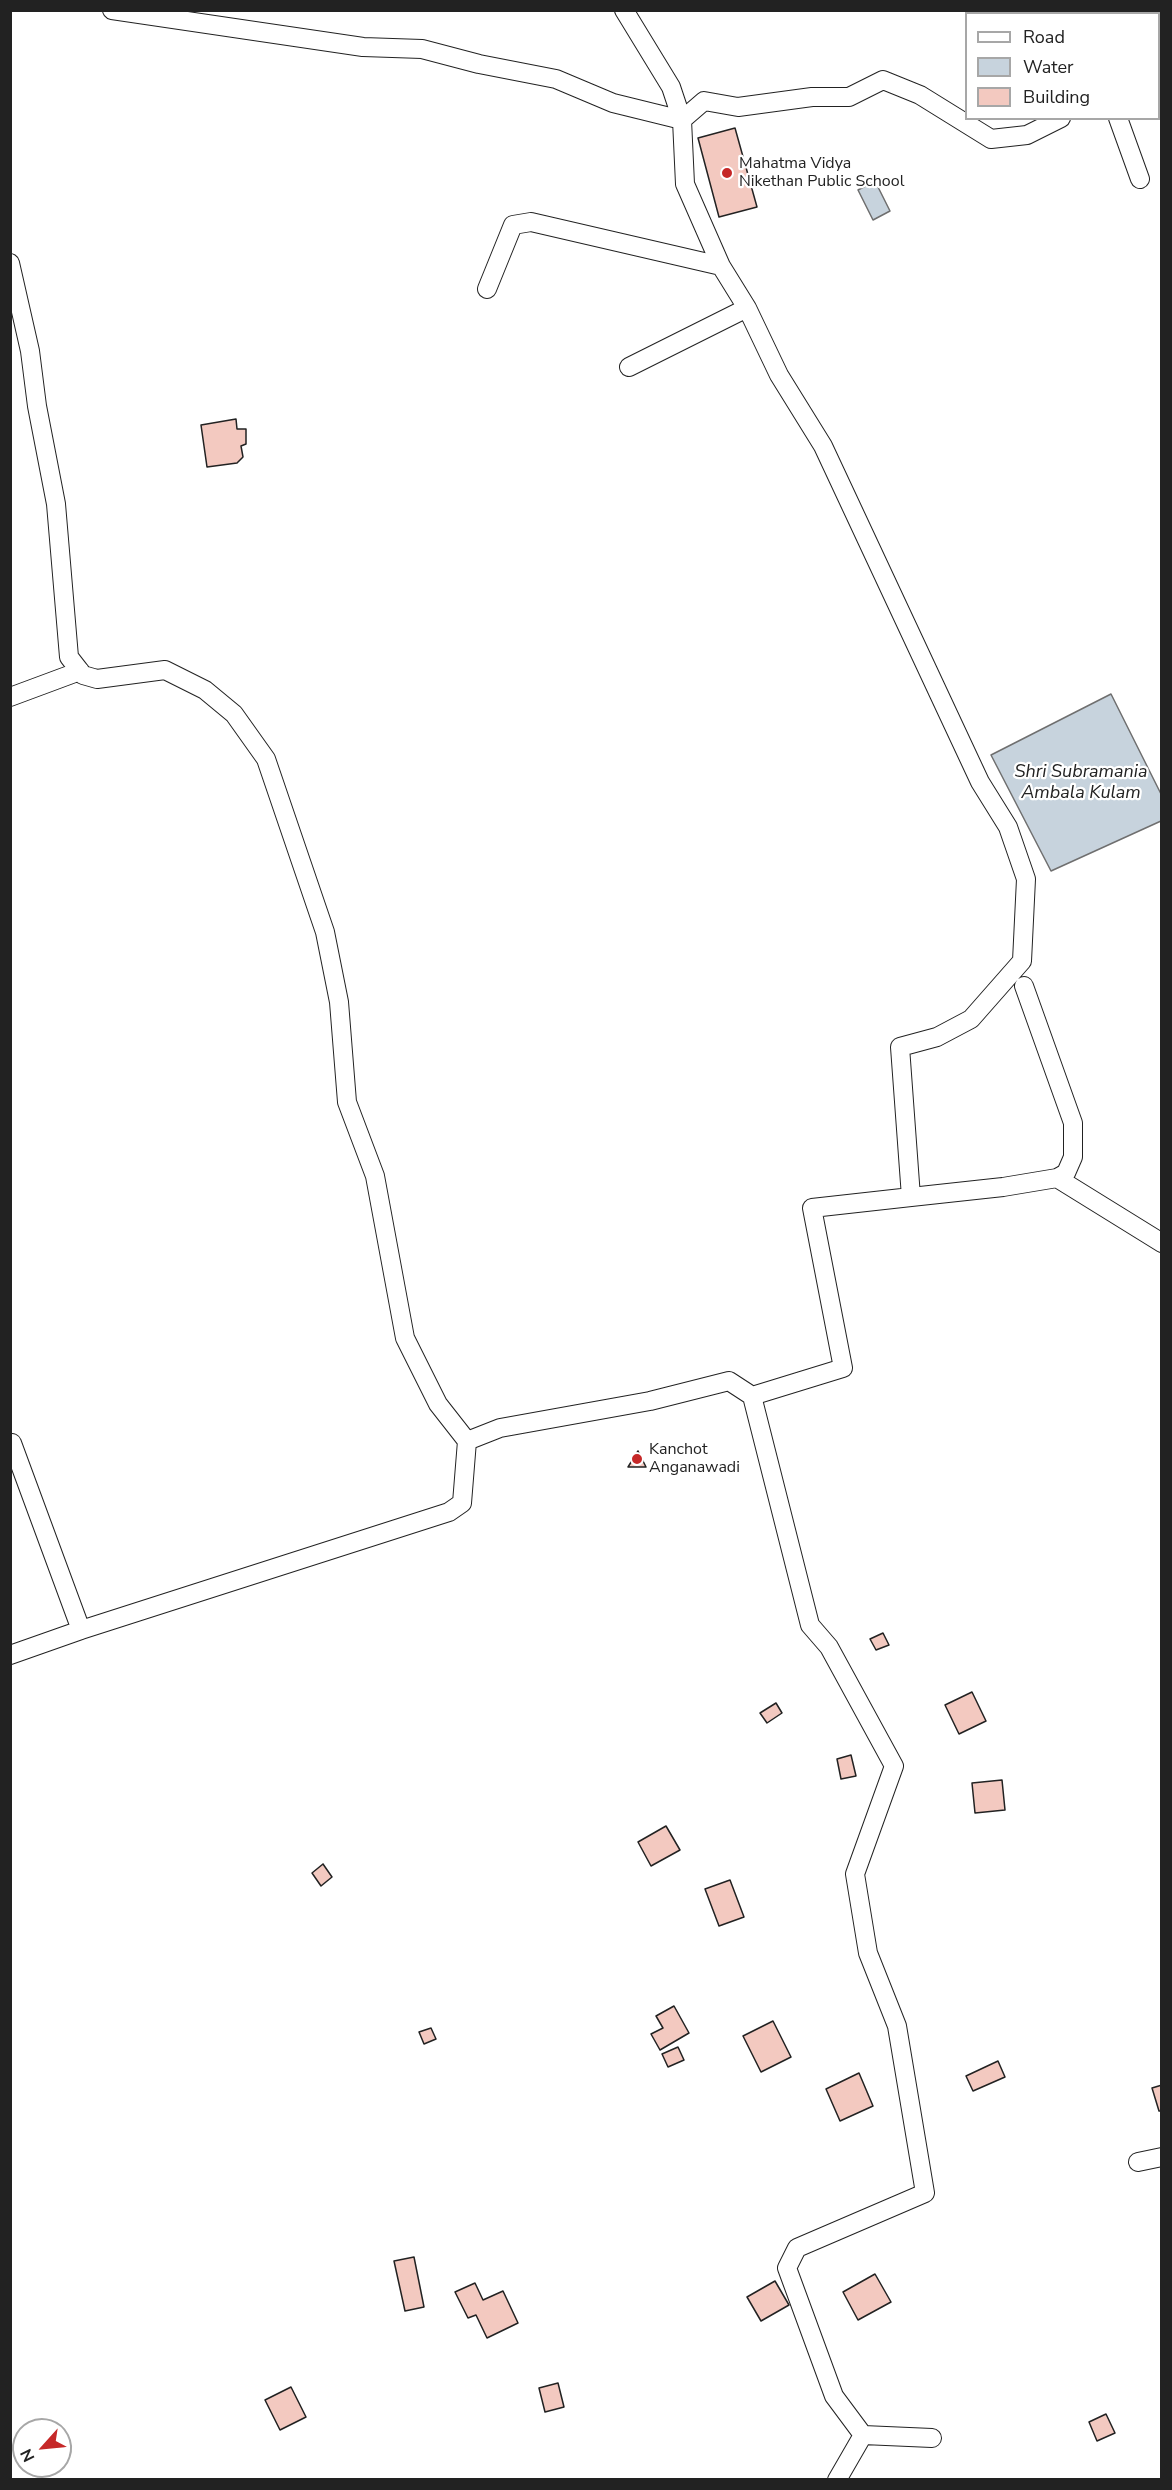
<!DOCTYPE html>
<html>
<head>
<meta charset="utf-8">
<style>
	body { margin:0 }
	#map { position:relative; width:1172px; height:2490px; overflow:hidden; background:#fff; font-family:"Nunito Sans",sans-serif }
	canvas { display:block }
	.frame { position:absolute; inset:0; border:12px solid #222; pointer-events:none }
	.legend { position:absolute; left:965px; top:12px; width:195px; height:108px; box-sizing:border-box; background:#fff; border:2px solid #a7a7a7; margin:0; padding:8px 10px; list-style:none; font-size:18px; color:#222 }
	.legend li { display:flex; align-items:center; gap:12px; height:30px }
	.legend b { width:30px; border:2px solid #a7a7a7 }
	.north { position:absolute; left:12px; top:2418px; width:60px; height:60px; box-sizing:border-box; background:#fff; border:2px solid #a7a7a7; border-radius:50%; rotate:243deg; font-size:16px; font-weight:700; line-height:24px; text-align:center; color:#222 }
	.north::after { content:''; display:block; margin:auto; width:21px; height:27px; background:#c62828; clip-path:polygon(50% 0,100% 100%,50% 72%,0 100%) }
</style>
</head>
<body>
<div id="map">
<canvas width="1172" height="2490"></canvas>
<div class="frame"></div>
<ul class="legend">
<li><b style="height:8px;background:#fff"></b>Road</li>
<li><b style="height:16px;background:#c7d3dd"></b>Water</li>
<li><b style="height:16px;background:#f3c9c0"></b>Building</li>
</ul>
<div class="north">N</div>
</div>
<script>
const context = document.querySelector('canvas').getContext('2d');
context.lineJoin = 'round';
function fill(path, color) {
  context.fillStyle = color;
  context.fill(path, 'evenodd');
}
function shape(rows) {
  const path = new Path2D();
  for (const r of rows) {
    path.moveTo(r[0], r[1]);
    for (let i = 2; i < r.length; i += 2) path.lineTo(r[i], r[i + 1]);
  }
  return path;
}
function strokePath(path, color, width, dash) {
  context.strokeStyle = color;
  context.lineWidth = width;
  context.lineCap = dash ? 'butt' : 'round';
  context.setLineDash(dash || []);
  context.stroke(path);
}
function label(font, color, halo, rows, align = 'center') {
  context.font = font + ' "Nunito Sans",sans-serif';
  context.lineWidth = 4.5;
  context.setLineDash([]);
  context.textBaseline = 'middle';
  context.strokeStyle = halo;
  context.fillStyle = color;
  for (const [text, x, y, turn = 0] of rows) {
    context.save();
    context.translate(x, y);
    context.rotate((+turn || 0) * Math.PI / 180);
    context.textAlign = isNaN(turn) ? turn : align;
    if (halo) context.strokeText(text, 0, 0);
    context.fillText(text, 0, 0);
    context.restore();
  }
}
const water = shape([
	[875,181,890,211,873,220,858,190,875,181],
	[1111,694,1161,794,1161,821,1051,871,991,755,1111,694]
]);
fill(water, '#c7d3dd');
strokePath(water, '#6f6f6f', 1.5);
const building = shape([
	[735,128,757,207,719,217,698,138,735,128],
	[236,419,237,429,246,429,246,444,241,446,243,457,237,463,207,467,201,425,236,419],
	[638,1451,646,1467,628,1467,638,1451],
	[883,1633,889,1645,876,1650,870,1639,883,1633],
	[972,1692,986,1721,959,1734,945,1705,972,1692],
	[776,1703,782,1713,767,1723,760,1713,776,1703],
	[851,1755,856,1776,841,1779,837,1759,851,1755],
	[1002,1780,1005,1810,975,1813,972,1783,1002,1780],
	[666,1826,680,1850,651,1866,638,1842,666,1826],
	[323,1864,332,1877,321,1886,312,1873,323,1864],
	[730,1880,744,1917,719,1926,705,1889,730,1880],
	[674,2006,689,2033,660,2050,651,2034,663,2028,656,2016,674,2006],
	[773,2021,791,2057,761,2072,743,2036,773,2021],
	[431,2028,436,2039,424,2044,419,2032,431,2028],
	[678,2047,684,2060,668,2067,662,2054,678,2047],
	[998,2061,1005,2077,973,2091,966,2076,998,2061],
	[859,2073,873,2106,840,2121,826,2089,859,2073],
	[1162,2085,1162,2111,1159,2111,1152,2088,1162,2085],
	[414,2257,424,2307,405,2311,394,2261,414,2257],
	[875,2274,891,2302,858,2320,843,2292,875,2274],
	[775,2281,789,2305,761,2321,747,2297,775,2281],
	[475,2283,483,2300,503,2291,518,2323,487,2338,476,2315,468,2318,455,2292,475,2283],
	[558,2383,564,2407,545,2412,539,2388,558,2383],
	[291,2387,306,2417,280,2430,265,2400,291,2387],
	[1106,2414,1115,2433,1097,2441,1089,2422,1106,2414]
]);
fill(building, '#f3c9c0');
strokePath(building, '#222', 1.5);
const minor = shape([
	[112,10,363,47,422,49,479,64,556,79,613,103,682,120,671,87,624,10],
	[1158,76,1162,75],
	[1118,118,1140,179],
	[10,263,30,351,37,406,56,504,69,657,83,675,97,679,165,670,205,690,234,714,266,759,325,932,339,1002,347,1102,375,1176,405,1338,438,1404,467,1441,500,1428,650,1401,729,1381,752,1396],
	[721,266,747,308,779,375,823,446,980,782,1008,827,1026,879,1022,961,971,1019,937,1037,900,1047,911,1197,812,1208,843,1368,752,1396,810,1625,829,1647,894,1766,855,1874,868,1953,897,2026,925,2193,797,2248,787,2268,834,2396,863,2435,932,2438],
	[487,289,513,225,531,222,721,266,685,184,682,120,704,101,738,107,812,97,849,97,883,80,920,95,991,139,1027,135,1061,118],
	[629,367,747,308],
	[10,697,80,671],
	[1057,1178,1162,1243],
	[911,1197,1003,1187,1057,1178,1066,1173,1073,1157,1073,1123,1024,986],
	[12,1443,81,1630],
	[10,1655,81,1630,449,1512,462,1503,467,1441],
	[1138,2162,1162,2157],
	[837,2480,863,2435]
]);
strokePath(minor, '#222', 20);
strokePath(minor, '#fff', 18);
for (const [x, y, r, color] of [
	[727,173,6,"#c62828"],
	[637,1459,6,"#c62828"]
]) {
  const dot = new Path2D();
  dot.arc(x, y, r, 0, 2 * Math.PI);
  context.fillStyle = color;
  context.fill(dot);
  strokePath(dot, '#fff', 2);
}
label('16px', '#222', '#fff', [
	["Mahatma Vidya",739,164],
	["Nikethan Public School",739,182],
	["Kanchot",649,1450],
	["Anganawadi",649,1468]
], 'left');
label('italic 18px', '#222', '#fff', [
	["Shri Subramania",1081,773],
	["Ambala Kulam",1081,794]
]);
</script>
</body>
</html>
